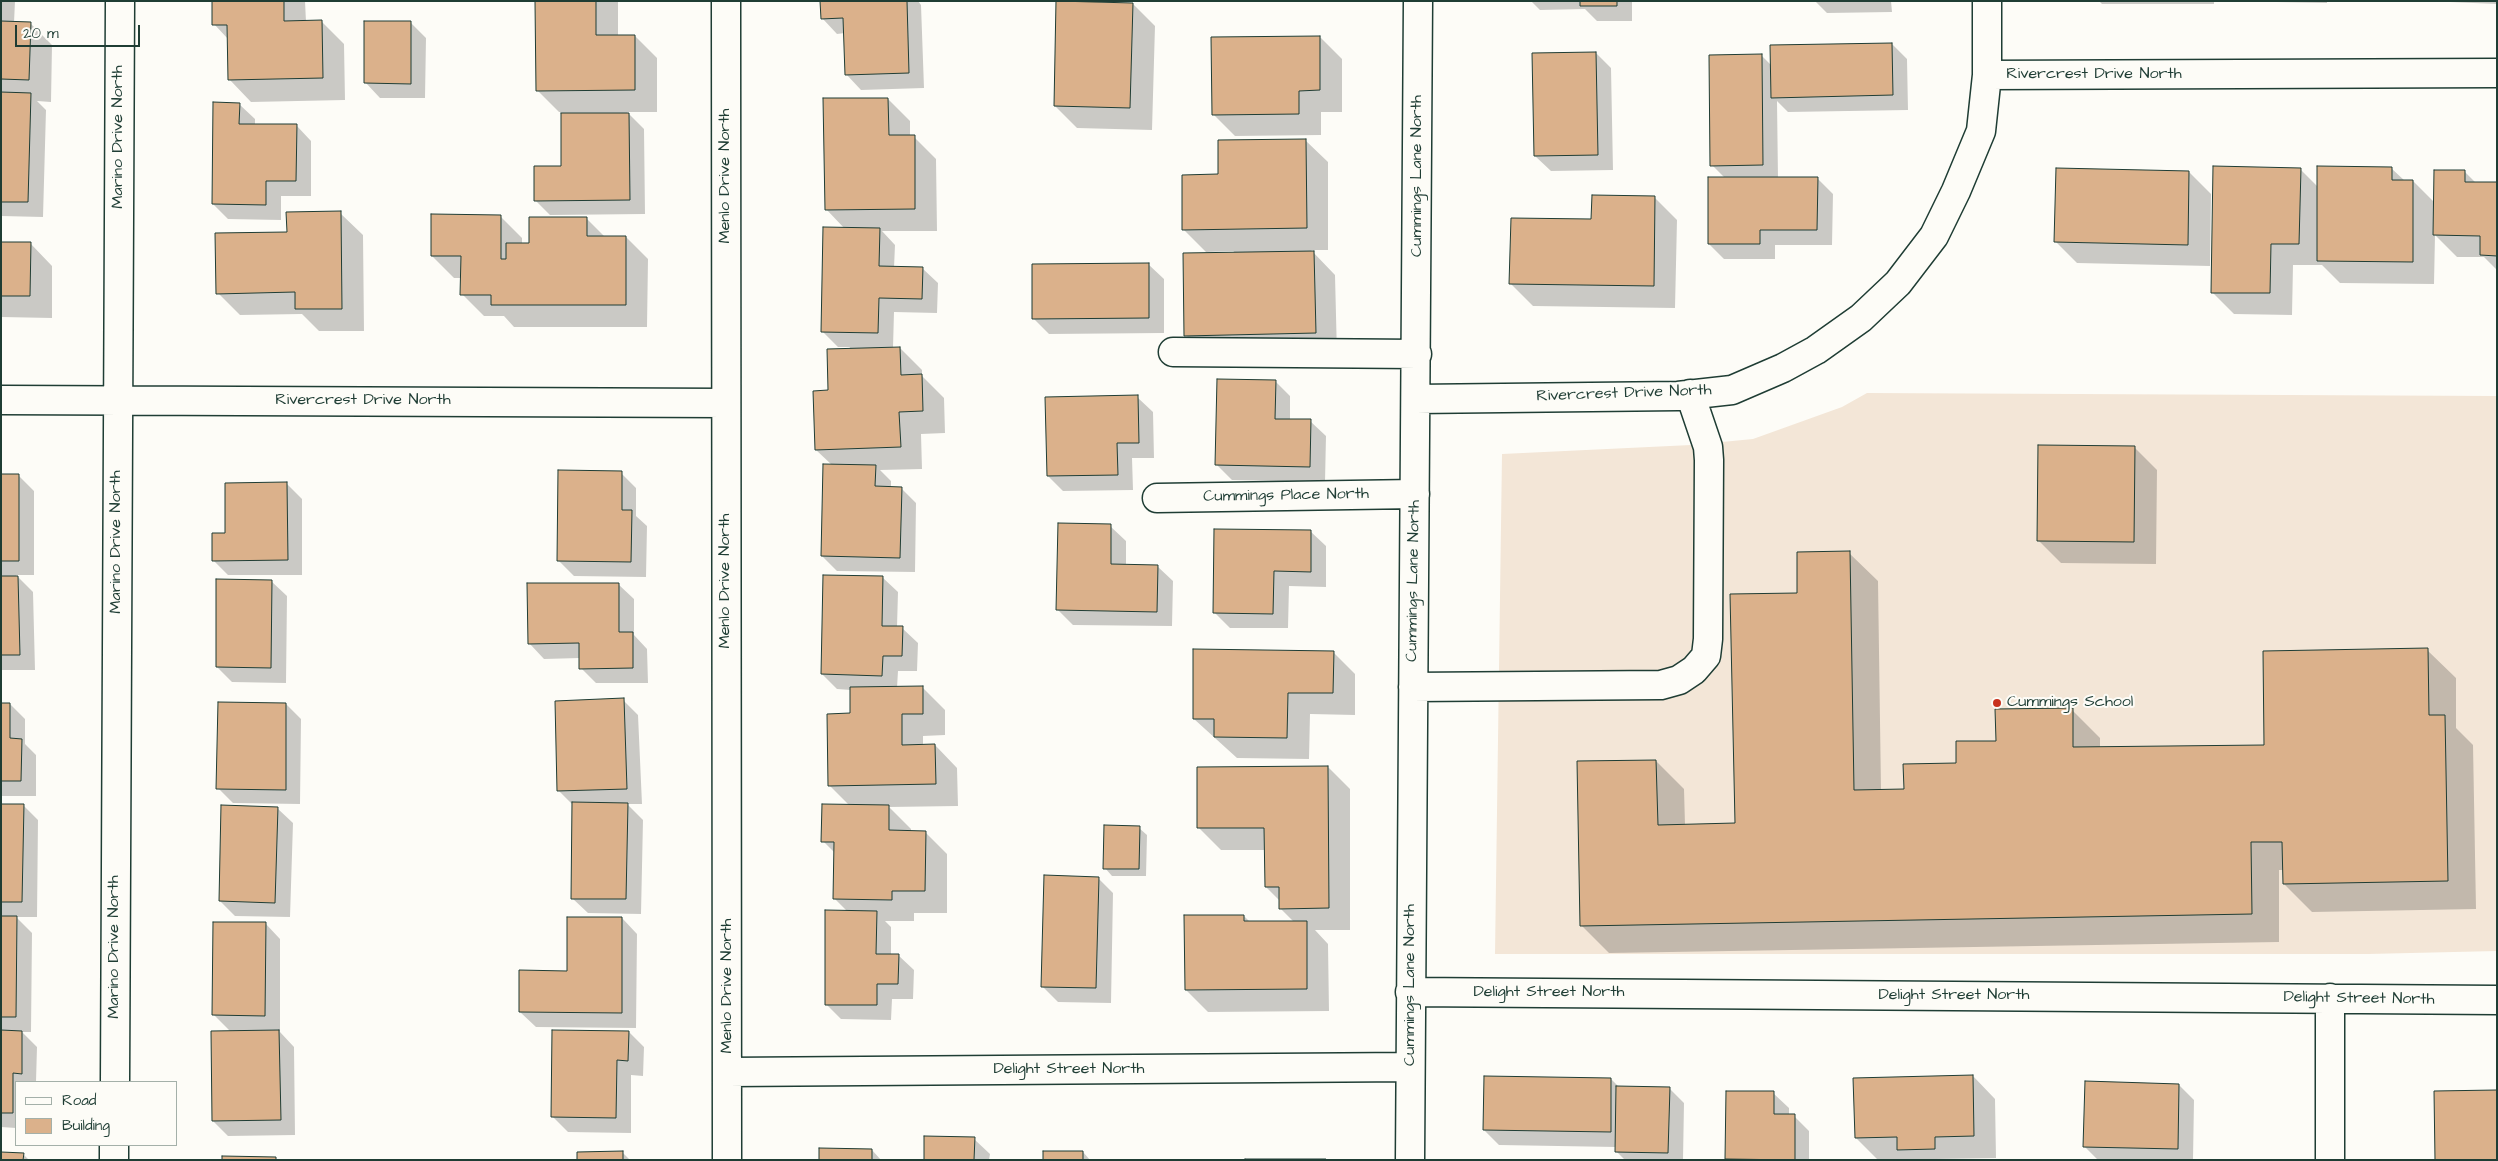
<!DOCTYPE html>
<html>
<head>
<meta charset="utf-8">
<style>
	body { margin:0 }
	#map { position:relative; width:2498px; height:1161px; overflow:hidden; background:#fdfcf7; font-family:"Architects Daughter",sans-serif }
	canvas { display:block }
	.frame { position:absolute; inset:0; border:2px solid #1f3d34; pointer-events:none }
	.legend { position:absolute; left:15px; top:1081px; width:162px; height:65px; box-sizing:border-box; background:#fdfcf7; border:1px solid #a4b0a9; margin:0; padding:6px 9px; list-style:none; font-size:15px; color:#1f3d34 }
	.legend li { display:flex; align-items:center; gap:10px; height:25px }
	.legend b { width:25px; border:1px solid #a4b0a9 }
	.scale { position:absolute; left:15px; top:25px; width:125px; height:22px; box-sizing:border-box; border:2px solid #1f3d34; border-top:0; padding-left:6px; font-size:15px; line-height:18px; white-space:nowrap; color:#1f3d34; -webkit-text-stroke:4px #fdfcf7; paint-order:stroke }
</style>
</head>
<body>
<div id="map">
<canvas width="2498" height="1161"></canvas>
<div class="frame"></div>
<ul class="legend">
<li><b style="height:6px;background:#fdfcf7"></b>Road</li>
<li><b style="height:14px;background:#dbb18b"></b>Building</li>
</ul>
<div class="scale">20 m</div>
</div>
<script>
const context = document.querySelector('canvas').getContext('2d');
context.lineJoin = 'round';
function fill(path, color) {
  context.fillStyle = color;
  context.fill(path, 'evenodd');
}
function shape(rows) {
  const path = new Path2D();
  for (const r of rows) {
    path.moveTo(r[0], r[1]);
    for (let i = 2; i < r.length; i += 2) path.lineTo(r[i], r[i + 1]);
  }
  return path;
}
function strokePath(path, color, width, dash) {
  context.strokeStyle = color;
  context.lineWidth = width;
  context.lineCap = dash ? 'butt' : 'round';
  context.setLineDash(dash || []);
  context.stroke(path);
}
function label(font, color, halo, rows, align = 'center') {
  context.font = font + ' "Architects Daughter",sans-serif';
  context.lineWidth = 4;
  context.setLineDash([]);
  context.textBaseline = 'middle';
  context.strokeStyle = halo;
  context.fillStyle = color;
  for (const [text, x, y, turn = 0] of rows) {
    context.save();
    context.translate(x, y);
    context.rotate((+turn || 0) * Math.PI / 180);
    context.textAlign = isNaN(turn) ? turn : align;
    if (halo) context.strokeText(text, 0, 0);
    context.fillText(text, 0, 0);
    context.restore();
  }
}
fill(shape([
	[1867,393,2497,396,2497,951,2368,954,1495,954,1502,454,1691,445,1753,439,1842,407]
]), '#f3e6d7');
fill(shape([
	[1,1,15,1,14,23,30,23,52,45,51,102,37,101,46,110,43,217,1,216],
	[213,1,305,1,306,22,322,22,344,44,345,100,251,102,229,79,228,39,214,24],
	[537,1,618,1,618,36,635,36,657,58,657,112,627,112,644,129,645,214,550,215,535,200,563,167,562,112,559,112,537,90],
	[821,1,918,1,921,5,924,88,861,90,846,74,845,33,837,34,822,18],
	[1531,1,1632,1,1632,21,1597,21,1585,9,1540,10],
	[1815,1,1891,1,1892,12,1827,13],
	[2099,1,2214,1,2214,4,2102,4],
	[2226,1,2327,1,2327,3],
	[2449,1,2497,1,2497,4,2450,2],
	[1133,4,1155,26,1152,130,1077,128,1055,106],
	[411,23,426,38,425,98,380,98,365,82],
	[1320,37,1342,59,1342,112,1321,112,1321,135,1235,136,1213,114],
	[1892,44,1907,59,1908,110,1788,112,1777,101,1778,179,1818,179,1833,194,1832,245,1775,245,1775,259,1724,259,1709,244,1725,178,1712,165,1761,55,1772,66],
	[1596,53,1611,68,1613,170,1551,171,1535,156],
	[888,99,910,121,910,137,914,137,936,159,937,231,882,231,895,245,894,268,922,268,938,283,937,313,894,312,893,348,900,348,922,370,922,376,944,398,945,433,921,434,922,469,880,470,891,481,891,488,901,488,916,503,915,572,837,571,822,556,832,465,816,450,830,392,850,347,838,347,823,332,845,229,826,209],
	[239,104,255,119,255,125,296,125,311,141,311,196,281,196,281,220,228,219,213,204],
	[1305,140,1328,162,1328,250,1311,250,1335,275,1337,355,1208,358,1186,335,1234,251,1206,252,1183,229,1219,175],
	[2391,168,2405,181,2413,181,2435,203,2464,171,2476,183,2497,184,2497,270,2484,257,2457,257,2435,235,2434,284,2340,283,2322,265,2293,265,2292,315,2234,314,2212,292,2300,169,2318,187],
	[2189,172,2211,194,2210,266,2077,263,2055,241],
	[1654,197,1677,220,1675,308,1533,306,1510,283],
	[340,213,363,235,364,331,319,331,302,314,240,315,218,293,288,233],
	[500,216,522,238,522,244,530,244,586,218,605,237,626,237,648,259,647,327,514,327,504,316,484,316,462,294,462,278,454,278,432,256],
	[1,243,30,243,52,266,52,318,1,317],
	[1148,264,1164,279,1164,333,1049,334,1033,318],
	[1275,381,1290,396,1290,420,1310,421,1326,436,1325,482,1232,480,1217,465],
	[1137,397,1153,412,1154,458,1132,458,1133,490,1063,491,1048,476],
	[2135,448,2157,470,2156,564,2061,563,2039,541],
	[621,473,636,488,636,516,647,526,646,577,574,576,559,561],
	[1,476,19,476,34,491,34,575,16,575,33,592,35,670,1,670],
	[286,483,302,499,302,575,228,575,213,560,227,534],
	[1110,526,1126,541,1126,565,1157,566,1173,581,1172,626,1073,625,1058,610],
	[1310,531,1326,546,1326,587,1289,586,1288,628,1230,628,1215,613],
	[1849,553,1878,581,1881,791,1905,790,1997,742,2072,710,2100,738,2100,748,2265,746,2427,650,2456,678,2456,728,2473,745,2476,909,2312,912,2284,884,2284,870,2279,870,2279,942,1609,953,1581,925,1656,761,1684,789,1685,825,1736,824,1799,594],
	[882,577,898,592,897,627,902,628,918,643,917,671,898,671,897,688,922,687,945,710,945,735,923,736,923,745,935,745,957,768,958,806,889,807,911,829,911,832,925,832,947,854,947,913,914,913,914,921,885,921,891,927,891,955,898,955,914,970,913,999,892,999,891,1020,841,1019,826,1004,848,912,834,898,835,853,823,841,850,806,829,785,851,714,851,690,837,689,822,674],
	[271,581,287,596,286,683,232,682,217,667],
	[618,584,634,599,634,635,647,649,648,683,596,683,581,668,580,658,544,659,529,643],
	[1333,652,1355,674,1355,715,1310,714,1309,759,1237,758,1194,719],
	[623,700,638,715,642,804,627,804,643,820,641,914,588,913,572,898,574,806,559,791],
	[1,704,10,704,25,719,25,744,36,755,36,796,1,796],
	[286,704,301,719,300,804,233,803,218,788],
	[1328,767,1350,789,1350,930,1315,930,1328,944,1329,1011,1208,1012,1186,990,1244,916,1250,922,1294,922,1280,908,1280,901,1266,887,1266,850,1221,850,1199,828],
	[1,805,23,805,38,820,37,917,16,917,32,933,31,1032,22,1032,37,1047,36,1082,16,1082,16,1128,1,1127],
	[277,808,293,823,290,917,235,916,220,901],
	[1139,828,1147,835,1146,876,1112,876,1105,868],
	[1098,878,1113,893,1111,1003,1058,1002,1042,986],
	[622,918,637,934,636,1028,536,1027,520,1012,568,972],
	[265,923,280,939,280,1032,294,1047,295,1135,228,1136,213,1121,231,1032,214,1015],
	[629,1032,644,1047,643,1076,631,1075,631,1133,568,1132,552,1116],
	[1973,1076,1995,1099,1996,1158,1878,1160,1856,1138],
	[1611,1079,1619,1087,1669,1088,1684,1103,1683,1160,1625,1160,1616,1151,1616,1147,1499,1145,1484,1130],
	[2179,1085,2194,1100,2193,1160,2098,1160,2084,1146],
	[1773,1093,1789,1108,1789,1116,1794,1116,1809,1131,1809,1160,1727,1160],
	[974,1139,990,1154,989,1160,925,1160],
	[872,1150,881,1160,820,1160],
	[622,1152,630,1160,578,1160],
	[1083,1152,1090,1160,1044,1160],
	[23,1154,29,1160,1,1160]
]), '#0003');
const building = shape([
	[212,1,284,1,284,21,322,20,323,78,228,80,227,25,212,25,212,1],
	[535,1,596,1,596,35,635,35,635,90,536,91,535,1],
	[820,1,907,1,909,73,845,75,843,18,821,19,820,1],
	[1056,1,1133,3,1130,108,1054,106,1056,1],
	[1580,1,1617,1,1617,6,1580,6,1580,1],
	[1,21,31,22,29,80,1,79,1,21],
	[364,21,411,21,411,84,364,83,364,21],
	[1320,36,1320,90,1299,91,1299,114,1212,115,1211,37,1320,36],
	[1892,43,1893,95,1771,98,1770,45,1892,43],
	[1596,52,1598,155,1534,156,1532,53,1596,52],
	[1762,54,1763,165,1710,166,1709,55,1762,54],
	[1,92,31,93,28,202,1,202,1,92],
	[823,98,888,98,889,135,915,135,915,209,825,210,823,98],
	[213,102,240,103,239,124,297,124,296,181,266,181,266,205,212,204,213,102],
	[561,113,629,113,630,200,534,201,534,166,561,166,561,113],
	[1306,139,1307,228,1182,230,1182,175,1218,174,1218,140,1306,139],
	[2213,166,2301,168,2299,244,2271,244,2270,293,2211,293,2213,166],
	[2317,166,2392,167,2392,180,2413,180,2413,262,2317,261,2317,166],
	[2056,168,2189,171,2188,245,2054,242,2056,168],
	[2434,170,2465,170,2465,182,2497,182,2497,256,2480,255,2480,236,2433,235,2434,170],
	[1708,177,1818,177,1817,230,1760,230,1760,244,1708,244,1708,177],
	[1592,195,1655,196,1654,286,1509,284,1511,218,1591,219,1592,195],
	[341,211,342,309,295,309,295,292,216,294,215,233,287,232,286,212,341,211],
	[431,214,501,215,501,259,506,259,506,243,529,243,529,217,587,217,587,236,626,236,626,305,491,305,491,295,460,295,461,256,431,256,431,214],
	[823,227,880,228,879,266,923,267,922,299,879,298,878,333,821,332,823,227],
	[1,242,31,242,30,296,1,296,1,242],
	[1314,251,1316,333,1184,336,1183,253,1314,251],
	[1149,263,1149,318,1032,319,1032,264,1149,263],
	[900,347,901,375,922,374,923,411,899,412,901,447,815,450,813,391,828,390,827,349,900,347],
	[1217,379,1276,380,1275,419,1311,419,1310,467,1215,465,1217,379],
	[1138,395,1139,443,1117,443,1118,475,1047,476,1045,397,1138,395],
	[2038,445,2135,446,2134,542,2037,541,2038,445],
	[823,464,876,465,875,486,902,487,900,558,821,556,823,464],
	[558,470,622,471,622,510,632,510,631,562,557,561,558,470],
	[1,474,19,474,19,561,1,561,1,474],
	[287,482,288,560,212,561,212,533,225,533,225,483,287,482],
	[1058,523,1111,524,1111,564,1158,565,1157,612,1056,610,1058,523],
	[1214,529,1311,530,1311,572,1274,571,1273,614,1213,613,1214,529],
	[1850,551,1854,790,1904,789,1903,764,1956,763,1956,741,1996,741,1995,709,2073,708,2073,747,2264,745,2263,651,2428,648,2429,715,2445,715,2448,881,2283,884,2282,842,2251,842,2252,914,1580,926,1577,761,1656,760,1658,825,1735,823,1730,594,1797,593,1797,552,1850,551],
	[823,575,883,576,882,626,903,626,902,656,883,656,882,676,821,674,823,575],
	[1,576,18,576,20,655,1,655,1,576],
	[216,579,272,580,271,668,216,667,216,579],
	[527,583,619,583,619,632,633,632,633,668,579,669,579,643,528,644,527,583],
	[1193,649,1334,651,1333,693,1288,693,1287,738,1214,737,1214,719,1193,719,1193,649],
	[923,686,923,714,902,714,902,745,935,744,936,784,828,786,827,714,850,713,850,687,923,686],
	[624,698,627,789,557,791,555,701,624,698],
	[218,702,286,703,286,790,216,789,218,702],
	[1,703,10,703,10,738,22,739,21,781,1,781,1,703],
	[1328,766,1329,908,1279,909,1279,887,1265,887,1264,828,1197,828,1197,767,1328,766],
	[572,802,628,803,626,899,571,899,572,802],
	[1,804,24,804,22,902,1,902,1,804],
	[822,804,889,805,889,830,926,831,925,891,892,891,892,900,833,899,834,842,821,842,822,804],
	[221,805,278,807,275,903,219,901,221,805],
	[1104,825,1140,826,1139,869,1103,869,1104,825],
	[1044,875,1099,877,1096,988,1041,987,1044,875],
	[825,910,877,911,876,954,899,954,898,984,877,984,877,1005,825,1005,825,910],
	[1184,915,1244,915,1244,921,1307,921,1307,989,1185,990,1184,915],
	[1,916,17,916,16,1017,1,1017,1,916],
	[567,917,622,917,622,1013,519,1012,519,970,567,971,567,917],
	[213,922,266,922,265,1016,212,1015,213,922],
	[1,1030,22,1031,22,1074,13,1073,13,1113,1,1113,1,1030],
	[279,1030,281,1120,212,1121,211,1031,279,1030],
	[552,1030,629,1031,628,1061,617,1060,616,1118,551,1117,552,1030],
	[1973,1075,1974,1136,1935,1137,1935,1149,1897,1150,1897,1137,1855,1138,1853,1078,1973,1075],
	[1484,1076,1611,1078,1611,1132,1483,1130,1484,1076],
	[2085,1081,2179,1084,2178,1149,2083,1147,2085,1081],
	[1616,1086,1670,1087,1668,1153,1615,1152,1616,1086],
	[2497,1090,2497,1160,2435,1160,2434,1091,2497,1090],
	[1726,1091,1774,1091,1774,1114,1795,1114,1795,1160,1725,1159,1726,1091],
	[924,1136,975,1137,974,1160,924,1160,924,1136],
	[819,1148,872,1149,872,1160,819,1160,819,1148],
	[623,1151,623,1160,577,1160,577,1152,623,1151],
	[1043,1151,1083,1151,1083,1160,1043,1160,1043,1151],
	[1,1152,24,1153,23,1160,1,1160,1,1152],
	[222,1156,276,1157,276,1160,222,1160,222,1156],
	[1245,1159,1326,1159,1326,1160,1245,1160,1245,1159]
]);
fill(building, '#dbb18b');
strokePath(building, '#1f3d34', 1);
const minor = shape([
	[726,1,727,1160],
	[1987,75,2497,73],
	[1173,352,1417,354],
	[1416,399,1678,396,1732,390,1783,368,1816,350,1861,318,1898,283,1934,236,1956,191,1981,131,1987,75,1987,1],
	[1,400,725,403],
	[1157,498,1415,494],
	[1413,687,1661,685,1679,680,1694,670,1706,656,1708,639,1709,460,1708,447,1690,394],
	[1410,992,2497,1000],
	[728,1072,1410,1067],
	[115,1082,120,1],
	[114,1160,114,1145],
	[1410,1160,1418,1],
	[2330,1160,2330,998]
]);
strokePath(minor, '#1f3d34', 31);
strokePath(minor, '#fdfcf7', 28);
for (const [x, y, r, color] of [
	[1997,703,5,"#c8321e"]
]) {
  const dot = new Path2D();
  dot.arc(x, y, r, 0, 2 * Math.PI);
  context.fillStyle = color;
  context.fill(dot);
  strokePath(dot, '#fdfcf7', 2);
}
label('16px', '#1f3d34', '#fdfcf7', [
	["Rivercrest Drive North",2094,75],
	["Marino Drive North",119,137,-90],
	["Menlo Drive North",726,176,-90],
	["Cummings Lane North",1418,176,-90],
	["Rivercrest Drive North",1624,394,-2],
	["Rivercrest Drive North",363,401],
	["Cummings Place North",1286,496,-1],
	["Marino Drive North",117,542,-90],
	["Menlo Drive North",726,581,-90],
	["Cummings Lane North",1414,581,-89],
	["Marino Drive North",115,947,-90],
	["Cummings Lane North",1411,985,-90],
	["Menlo Drive North",728,986,-90],
	["Delight Street North",1549,993],
	["Delight Street North",1954,996],
	["Delight Street North",2359,999,1],
	["Delight Street North",1069,1070]
]);
label('16px', '#1f3d34', '#fdfcf7', [
	["Cummings School",2007,703]
], 'left');
</script>
</body>
</html>
